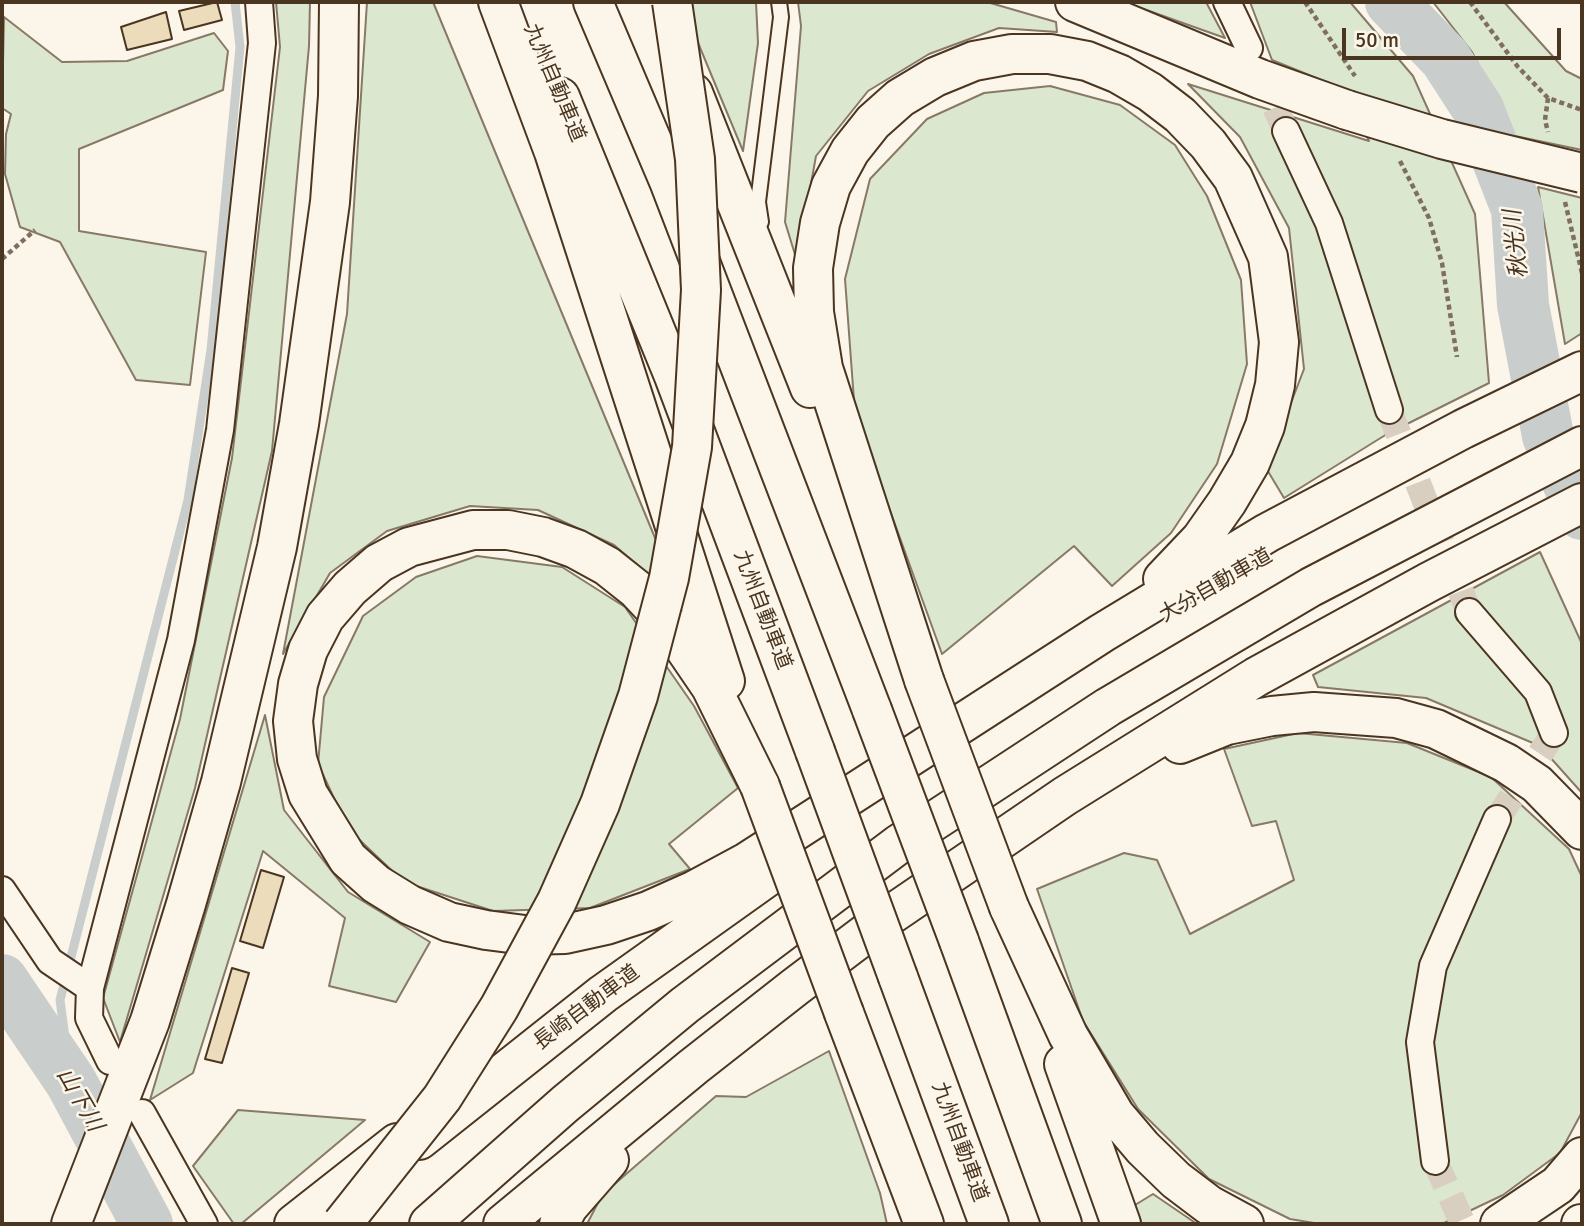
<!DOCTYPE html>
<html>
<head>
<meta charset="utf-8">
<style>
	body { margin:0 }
	#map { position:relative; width:1584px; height:1226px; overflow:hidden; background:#fbf6e9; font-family:Signika,sans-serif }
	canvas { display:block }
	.frame { position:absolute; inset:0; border:4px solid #4a3520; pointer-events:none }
	.scale { position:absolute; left:1342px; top:28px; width:219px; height:32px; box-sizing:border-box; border:4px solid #4a3520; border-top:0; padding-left:9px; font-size:21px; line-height:24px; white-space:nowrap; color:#4a3520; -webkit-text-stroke:5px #fbf6e9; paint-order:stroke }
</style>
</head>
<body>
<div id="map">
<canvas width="1584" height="1226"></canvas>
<div class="frame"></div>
<div class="scale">50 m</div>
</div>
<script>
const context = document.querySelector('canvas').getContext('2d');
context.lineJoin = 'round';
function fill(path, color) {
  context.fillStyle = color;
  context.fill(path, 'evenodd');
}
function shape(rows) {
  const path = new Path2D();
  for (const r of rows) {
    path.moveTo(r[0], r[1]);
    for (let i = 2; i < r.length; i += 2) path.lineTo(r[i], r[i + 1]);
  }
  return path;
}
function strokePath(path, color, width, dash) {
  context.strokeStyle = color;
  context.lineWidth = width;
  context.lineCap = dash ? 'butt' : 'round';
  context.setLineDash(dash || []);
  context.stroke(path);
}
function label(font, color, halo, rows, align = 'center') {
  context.font = font + ' Signika,"Noto Sans JP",sans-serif';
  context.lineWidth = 5;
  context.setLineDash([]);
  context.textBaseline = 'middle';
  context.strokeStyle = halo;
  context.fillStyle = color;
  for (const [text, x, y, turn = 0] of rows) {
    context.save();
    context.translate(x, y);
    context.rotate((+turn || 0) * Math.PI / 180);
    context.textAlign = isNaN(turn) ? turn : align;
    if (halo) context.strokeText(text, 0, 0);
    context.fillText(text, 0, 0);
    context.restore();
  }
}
const green = shape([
	[276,2,310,2,309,46,272,451,195,788,120,1042,103,998,180,719,232,458,280,47,276,2],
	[367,2,433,2,682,603,614,545,538,510,470,506,387,531,330,573,283,654,347,314,367,2],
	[681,2,756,2,758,43,743,151,681,2],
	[798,2,987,2,1056,22,1057,32,999,28,929,54,868,91,816,156,797,261,785,222,801,26,798,2],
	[1124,2,1206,2,1225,38,1124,2],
	[1250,2,1350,2,1413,76,1475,214,1489,383,1387,434,1284,498,1266,468,1304,369,1289,228,1240,137,1188,84,1369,141,1346,90,1272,60,1250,2],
	[1433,2,1504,2,1566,71,1582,79,1582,150,1515,136,1472,52,1433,2],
	[4,17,62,62,127,61,214,33,228,51,223,90,79,149,79,231,206,252,190,385,136,380,60,242,20,227,5,174,6,134,11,114,2,108,4,17],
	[1050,86,1120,105,1175,145,1207,196,1241,280,1247,364,1217,464,1171,533,1112,586,1074,546,942,654,855,414,845,279,870,179,927,119,984,93,1050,86],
	[1538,187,1582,198,1582,333,1565,344,1538,187],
	[1540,552,1582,644,1582,793,1540,746,1426,698,1318,687,1313,675,1540,552],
	[477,556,562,567,625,607,694,706,738,788,669,844,690,869,590,908,493,911,404,882,349,830,318,764,324,697,363,616,416,577,477,556],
	[265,715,284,810,348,892,430,942,396,1002,329,986,345,918,263,851,193,1073,150,1100,265,715],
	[1298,733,1407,743,1491,777,1569,849,1582,877,1582,1112,1560,1153,1503,1195,1442,1224,1320,1224,1290,1219,1209,1179,1138,1109,1083,1021,1037,889,1124,853,1157,860,1190,934,1294,880,1276,821,1252,826,1224,749,1298,733],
	[829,1051,880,1193,887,1224,587,1224,602,1195,716,1096,746,1097,829,1051],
	[238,1110,365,1120,241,1224,234,1224,193,1166,238,1110],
	[1153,1194,1197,1224,1142,1224,1135,1205,1153,1194]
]);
fill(green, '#dce7d0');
strokePath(green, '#887966', 2);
strokePath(shape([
	[71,1082,60,1000,188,500,211,350,240,47,235,2]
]), '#c9cecd', 9);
strokePath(shape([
	[1391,2,1445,58,1478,109,1517,209,1523,305,1548,436,1582,514],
	[2,980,71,1082,147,1224]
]), '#c9cecd', 52);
const building = shape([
	[217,2,222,20,184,30,179,11,217,2],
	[166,12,172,39,127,50,121,27,166,12],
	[261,870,284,877,263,948,240,941,261,870],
	[232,968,249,973,222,1063,205,1059,232,968]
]);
fill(building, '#ecdcbc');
strokePath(building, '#4a3520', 2);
strokePath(shape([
	[1259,72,1286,131],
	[1389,410,1469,612],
	[1497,819,1554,733],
	[1435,1161,1463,1224]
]), '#d8cfc1', 26, [26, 13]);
const service = shape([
	[761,222,758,202,781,17,779,2]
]);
const minor = shape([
	[1227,2,1249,48],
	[1286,131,1329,223,1389,410],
	[1469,612,1538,692,1554,733],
	[2,890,50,961,90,988],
	[110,1061,89,1018,90,988,181,640,220,430,262,43,259,2],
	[142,1113,204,1224],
	[1435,1161,1420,1042,1433,966,1497,819]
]);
const motorway = shape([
	[498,2,554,152,725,681],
	[593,2,669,181,872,710],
	[1075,2,1260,79,1347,110],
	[693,93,810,388],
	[560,97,674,376,815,751],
	[924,680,823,368,814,312,813,268,820,223,831,186,850,151,873,122,900,98,935,77,974,61,1012,54,1050,54,1087,61,1119,74,1150,92,1180,115,1208,144,1233,178,1268,257,1279,342,1275,385,1265,426,1250,463,1227,502,1201,539,1163,579],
	[1180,744,1227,725,1272,716,1314,712,1396,718,1436,729,1506,763,1537,784,1582,830],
	[760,786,711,687,666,621,636,589,607,566,576,549,543,537,508,530,473,530,409,547,379,563,350,588,325,617,308,650,298,684,293,721,297,759,308,794,348,859,376,884,410,905,449,922,486,930,525,935,565,934,606,925,648,911,695,890,747,862,1102,633,1267,533,1463,429,1582,371],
	[1009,907,1068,1035,1115,1115,1143,1148,1176,1180,1209,1205,1244,1224],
	[959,941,1062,1224],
	[898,977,989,1224],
	[844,1013,924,1224],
	[1064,1064,1121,1224],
	[419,1140,603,994,784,865],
	[71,1224,150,1021,186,904,221,782,277,547,299,424,330,202,338,96,339,2],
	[294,1224,397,1143],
	[429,1224,565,1104,685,1005,899,844,1108,707,1311,587,1582,446],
	[503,1224,693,1067,795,987,889,916,1065,796,1256,677,1429,582,1582,503],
	[559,1224,568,1207,609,1160],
	[1500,1224,1558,1185,1582,1157],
	[1581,1224,1582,1224]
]);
strokePath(service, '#4a3520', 18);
strokePath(minor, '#4a3520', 30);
strokePath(motorway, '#4a3520', 42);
strokePath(shape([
	[1305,2,1355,76],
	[1470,2,1518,67,1548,98,1582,110],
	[1548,98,1545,120,1548,132],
	[1400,161,1429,218,1442,263,1457,357],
	[1565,202,1582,273],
	[2,259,35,230]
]), '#7f6f5c', 4.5, [5, 3.5]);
strokePath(service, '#fbf6e9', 14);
strokePath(minor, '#fbf6e9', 26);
strokePath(motorway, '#fbf6e9', 38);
const motorwayBridge = shape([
	[1347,110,1442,139,1582,173],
	[924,680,1009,907],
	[872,710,959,941],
	[815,751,898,977],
	[760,786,844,1013],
	[342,1224,442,1098,499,1008,557,901,600,804,638,696,669,578,692,447,701,290,695,159,672,2]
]);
strokePath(motorwayBridge, '#4a3520', 42, []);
strokePath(motorwayBridge, '#fbf6e9', 38);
label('21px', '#4a3520', '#fbf6e9', [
	["九州自動車道",554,83,67],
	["大分自動車道",1216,586,-30],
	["九州自動車道",762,610,69],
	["長崎自動車道",587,1008,-37],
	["九州自動車道",959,1142,70]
]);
label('italic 23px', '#4a3520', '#fbf6e9', [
	["秋光川",1517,244,-96],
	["山下川",79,1100,60]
]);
</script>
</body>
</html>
